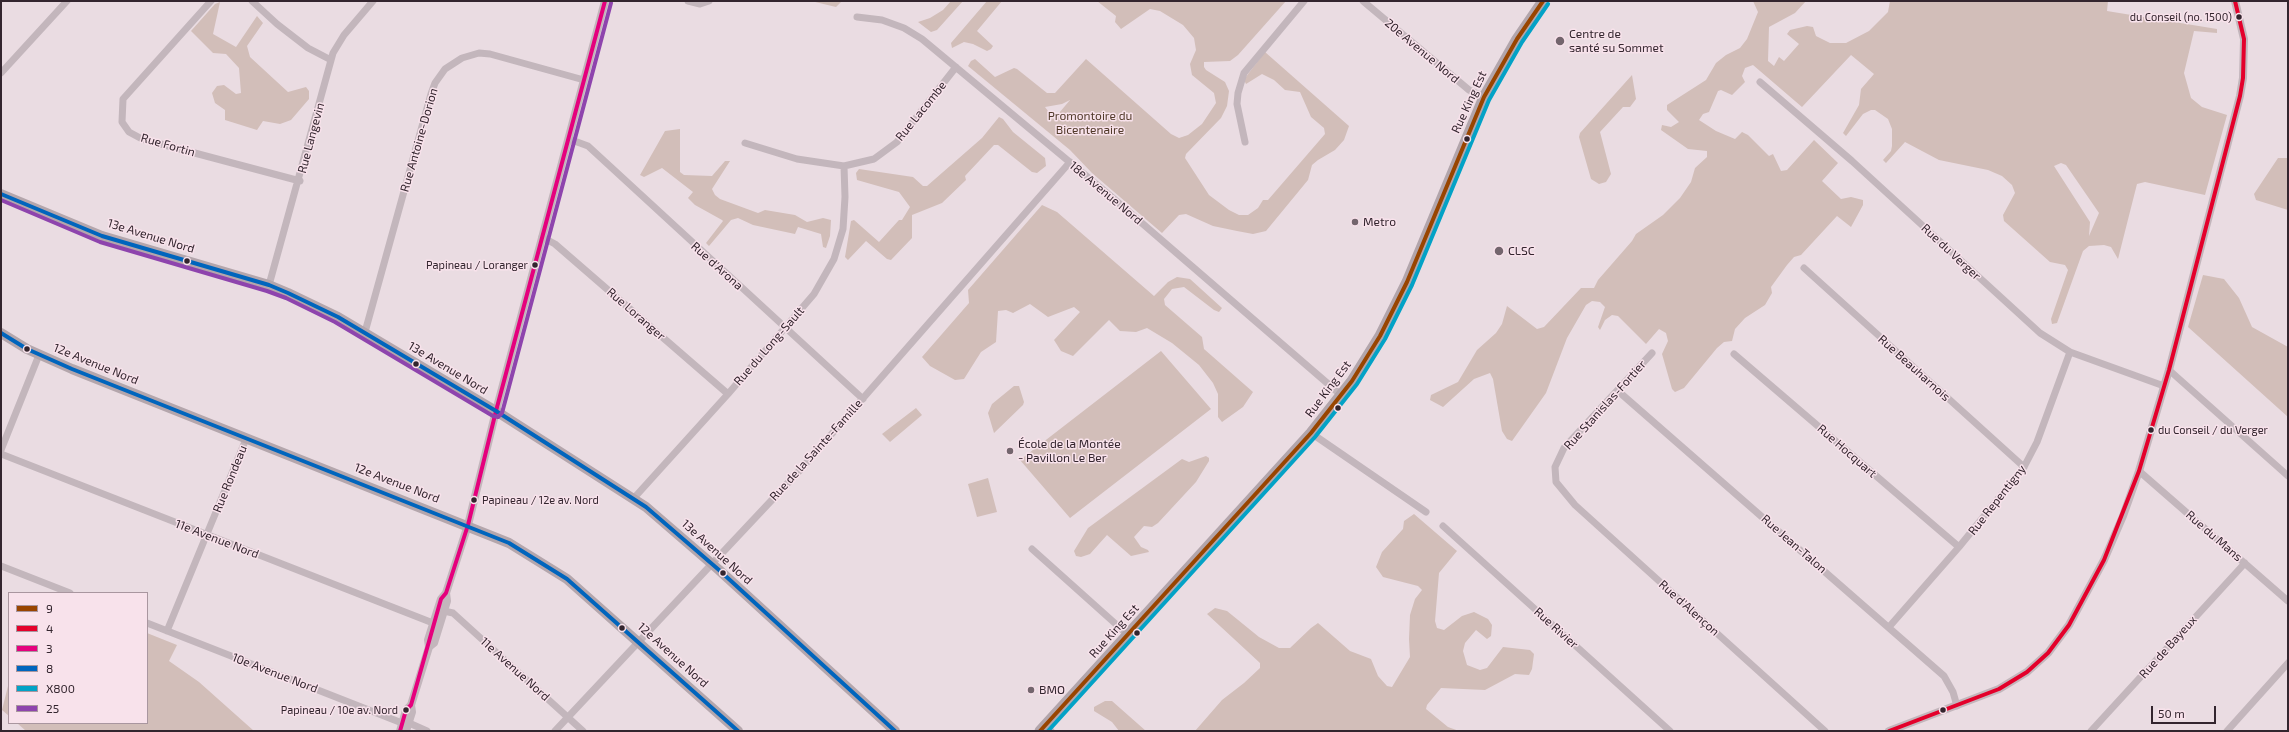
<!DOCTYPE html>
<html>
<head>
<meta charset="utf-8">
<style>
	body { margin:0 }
	#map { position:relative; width:2289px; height:732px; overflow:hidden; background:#eadce2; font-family:"Exo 2",sans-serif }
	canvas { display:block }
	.frame { position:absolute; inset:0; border:2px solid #33252e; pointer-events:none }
	.legend { position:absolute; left:8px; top:592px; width:140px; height:132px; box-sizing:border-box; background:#f8e2eb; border:1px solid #a9969f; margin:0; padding:5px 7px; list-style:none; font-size:12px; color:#33252e }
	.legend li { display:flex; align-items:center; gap:8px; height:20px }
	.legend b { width:20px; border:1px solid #a9969f }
	.scale { position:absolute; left:2151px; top:706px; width:65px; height:18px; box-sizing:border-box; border:2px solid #33252e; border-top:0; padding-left:5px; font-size:12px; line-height:14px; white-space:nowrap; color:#33252e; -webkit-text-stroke:3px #f8e2eb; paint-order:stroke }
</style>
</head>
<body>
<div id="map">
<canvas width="2289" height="732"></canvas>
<div class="frame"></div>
<ul class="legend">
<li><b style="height:5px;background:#994500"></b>9</li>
<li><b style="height:5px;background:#e4002b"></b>4</li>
<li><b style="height:5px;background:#e5007d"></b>3</li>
<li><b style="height:5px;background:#0065bd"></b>8</li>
<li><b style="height:5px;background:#03a2c6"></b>X800</li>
<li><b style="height:5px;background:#8e44ad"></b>25</li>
</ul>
<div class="scale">50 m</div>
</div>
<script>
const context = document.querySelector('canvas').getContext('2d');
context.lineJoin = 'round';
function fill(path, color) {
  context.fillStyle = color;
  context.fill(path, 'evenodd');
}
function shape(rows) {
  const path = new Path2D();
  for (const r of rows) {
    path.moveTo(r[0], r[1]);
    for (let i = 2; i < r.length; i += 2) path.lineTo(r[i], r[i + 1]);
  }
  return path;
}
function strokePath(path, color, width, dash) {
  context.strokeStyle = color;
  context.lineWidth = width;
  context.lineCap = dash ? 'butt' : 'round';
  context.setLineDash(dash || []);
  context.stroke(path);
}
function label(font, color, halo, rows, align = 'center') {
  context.font = font + ' "Exo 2",sans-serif';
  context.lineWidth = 3;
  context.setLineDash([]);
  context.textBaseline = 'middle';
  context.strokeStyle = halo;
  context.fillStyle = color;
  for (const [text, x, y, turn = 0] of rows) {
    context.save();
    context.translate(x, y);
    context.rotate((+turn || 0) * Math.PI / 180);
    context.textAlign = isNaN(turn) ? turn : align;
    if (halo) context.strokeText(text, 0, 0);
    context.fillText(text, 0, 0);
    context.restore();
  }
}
fill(shape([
	[811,1,841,1,841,2,836,7],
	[951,1,963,1,937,30,931,32,918,22,930,18,943,10],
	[987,1,1002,1,977,31,993,46,991,49,987,51,973,44,964,42,952,48,951,43],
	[1097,1,1286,1,1238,55,1230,61,1204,62,1204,67,1206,70,1225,82,1229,91,1227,106,1221,118,1186,154,1185,158,1209,195,1229,210,1239,215,1248,215,1258,208,1263,200,1268,200,1325,134,1324,128,1311,117,1300,92,1285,90,1274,80,1262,74,1246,84,1244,80,1248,74,1265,52,1349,126,1344,140,1335,150,1318,160,1312,165,1308,180,1266,231,1253,234,1237,231,1213,226,1186,214,1179,215,1162,233,1092,173,1070,150,968,66,971,61,975,59,995,77,1014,68,1017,69,1047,93,1055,93,1086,59,1171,134,1179,138,1188,135,1202,124,1216,103,1214,93,1192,75,1190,64,1196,50,1194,38,1183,25,1160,11,1150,9,1121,29,1115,22,1116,16],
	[1070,100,1054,119,1045,107,1062,104],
	[1753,1,1806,1,1795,13,1769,27,1768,61,1774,66,1779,57,1784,61,1799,44,1787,34,1790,30,1807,26,1813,27,1816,36,1830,43,1846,43,1869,31,1888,12,1890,1,2108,1,2107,11,2217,29,2217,33,2194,31,2184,73,2191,98,2202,107,2227,115,2205,195,2145,182,2137,184,2118,259,2111,247,2104,245,2089,246,2083,251,2057,323,2052,324,2051,319,2068,270,2065,265,2050,262,2004,221,2003,215,2015,193,2012,185,2002,176,1988,170,1939,160,1905,142,1886,163,1883,160,1891,151,1892,146,1892,129,1888,119,1875,110,1871,110,1863,114,1846,136,1843,133,1859,105,1861,89,1874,74,1851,55,1802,107,1753,65,1745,68,1742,76,1745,82,1732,95,1721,90,1718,91,1709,112,1703,114,1699,120,1716,131,1735,139,1742,132,1748,135,1769,156,1773,154,1781,171,1787,170,1814,140,1838,163,1822,181,1841,199,1851,197,1863,200,1863,205,1851,227,1837,216,1801,255,1794,257,1787,265,1771,287,1772,293,1765,305,1745,318,1735,329,1732,341,1724,342,1717,348,1684,388,1675,392,1672,389,1662,354,1668,341,1666,333,1659,329,1646,344,1618,316,1612,315,1605,320,1600,330,1598,327,1605,307,1600,302,1592,301,1586,305,1567,338,1546,393,1512,441,1507,439,1502,431,1493,379,1490,373,1474,379,1443,407,1430,400,1431,395,1458,382,1477,350,1496,333,1502,324,1507,306,1537,329,1544,327,1581,288,1594,288,1598,280,1632,241,1636,234,1663,215,1680,198,1691,182,1695,168,1707,157,1707,151,1688,149,1661,130,1662,125,1671,127,1679,122,1667,110,1667,105,1706,80,1716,63,1726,55,1740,48,1747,39,1758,12],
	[2061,163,2066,165,2099,213,2089,236,2090,222,2054,166],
	[220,2,213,34,236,47,257,16,263,23,247,46,250,57,288,92,306,87,309,91,309,99,291,120,280,124,263,121,257,130,225,120,225,110,215,103,212,93,217,86,224,85,236,94,241,93,239,68,226,54,213,53,191,31,215,4],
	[1632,75,1636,99,1630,107,1623,107,1600,132,1611,174,1606,182,1599,184,1591,179,1579,137,1580,133],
	[999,117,1003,119,1013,132,1045,158,1046,166,1037,173,1032,172,998,145,994,145,965,176,966,180,942,203,912,215,912,238,891,260,887,259,866,241,848,260,845,257,851,221,854,220,879,242,899,220,902,220,910,207,899,192,857,180,856,173,859,169,913,177,923,186,927,186,982,138],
	[680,129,680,172,684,175,712,176,725,161,730,161,712,189,715,195,720,199,758,213,765,210,795,215,807,222,823,218,831,220,830,236,826,248,823,247,821,234,798,227,795,234,753,225,738,218,731,220,709,246,706,243,723,221,722,220,695,205,688,198,693,192,662,168,644,177,640,175,665,131],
	[2278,158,2288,158,2288,210,2256,200,2254,194],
	[1042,205,1057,212,1154,296,1168,282,1177,277,1190,279,1222,308,1219,312,1214,310,1184,287,1172,289,1164,299,1165,305,1202,337,1204,349,1253,392,1243,407,1222,422,1218,417,1218,394,1213,383,1199,365,1172,343,1147,328,1136,332,1120,331,1109,320,1073,356,1061,351,1054,340,1080,312,1074,307,1048,317,1030,304,1013,313,1006,310,998,311,996,342,981,352,964,379,955,380,930,366,922,357,969,303,968,290],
	[2203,275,2224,279,2239,298,2252,327,2288,347,2288,417,2188,327],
	[1161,351,1211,409,1070,518,1020,460],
	[1014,386,1019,386,1024,402,1023,405,994,433,988,413,992,404],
	[916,408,922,415,890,442,882,434],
	[1206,456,1209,458,1209,461,1196,482,1158,523,1152,527,1144,526,1134,537,1141,547,1148,550,1149,552,1131,556,1107,535,1090,554,1081,557,1076,556,1074,551,1088,528,1182,459,1189,462],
	[988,478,997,512,977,517,968,484],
	[1414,514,1457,551,1439,573,1435,621,1437,628,1444,630,1462,616,1474,612,1488,619,1492,625,1491,636,1487,639,1476,630,1465,643,1463,651,1467,665,1480,670,1487,668,1503,647,1530,650,1534,654,1532,669,1529,675,1515,674,1485,690,1441,688,1427,705,1426,709,1448,727,1459,731,1195,731,1222,700,1244,683,1260,668,1260,663,1207,614,1215,608,1227,611,1259,637,1279,648,1290,648,1311,628,1318,623,1350,651,1371,659,1378,676,1387,686,1392,687,1410,657,1409,639,1410,615,1415,599,1422,590,1418,586,1383,577,1376,567,1382,552,1403,529,1404,521],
	[147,633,177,645,169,661,199,682,254,731,26,731,17,723,147,723],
	[9,682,9,716,2,710],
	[1105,701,1112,701,1146,731,1119,731,1112,722,1094,711,1094,707]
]), '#d2beb9');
strokePath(shape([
	[211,1,123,99,122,122,129,132,142,139,300,181],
	[252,1,277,24,308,48,331,60],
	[688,1,700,4,709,1],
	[1363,1,1469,90,1484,97],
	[857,17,882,20,904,28,922,39,1114,199,1341,395],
	[1,73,67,1],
	[1760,82,1852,161,2040,333,2070,352,2164,386],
	[569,139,588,146,863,399],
	[1245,142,1237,104,1238,93,1244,73,1304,1],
	[745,143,797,159,844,166,874,159,897,142,956,67],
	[542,237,555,244,728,394],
	[1804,268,2024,467],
	[269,285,333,53,344,35,373,1],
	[365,332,431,94,435,83,445,69,462,58,479,53,490,54,584,80],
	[1652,353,1564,448,1555,467,1556,482,1575,505,1825,731],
	[1734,354,1959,547],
	[2169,370,2288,476],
	[1618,391,1944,676,1953,692,1957,706],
	[1311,433,1426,512],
	[1,450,39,355],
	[1,454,433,623],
	[2139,471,2288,601],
	[634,498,728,394,814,294,834,259,843,229,845,197,844,166],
	[1443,526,1670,731],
	[1032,549,1128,635],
	[1,566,70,593],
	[444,611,453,613,583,731],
	[147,623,402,723],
	[1889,627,1959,547,2024,467,2037,442,2070,352],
	[167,631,246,439],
	[409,723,427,731],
	[1045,725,1051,731],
	[555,731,801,469,1070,162],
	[2091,731,2245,563],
	[2227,731,2288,663]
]), '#c3b6bc', 7);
strokePath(shape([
	[429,647,434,643,447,601,446,593],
	[400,731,406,710,411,705,429,647,428,640,441,599,446,593,468,525,496,411,605,1],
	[406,731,412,712,411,705],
	[1889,731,1999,689,2027,672,2048,653,2069,625,2104,560,2123,516,2139,471,2169,370,2240,96,2243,78,2244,39,2235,1]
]), '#c3b6bc', 8);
strokePath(shape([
	[1,194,102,236,269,285,288,293,338,317,496,411,646,507,719,570,895,731],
	[1,333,27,349,72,369,509,543,567,579,738,731]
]), '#b4a6ac', 10);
strokePath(shape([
	[1040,731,1311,433,1352,381,1380,336,1407,282,1484,97,1517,39,1543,1]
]), '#b2a5ab', 11);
strokePath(shape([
	[1040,731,1311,433,1352,381,1380,336,1407,282,1484,97,1517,39,1543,1]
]), '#994500', 4);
strokePath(shape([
	[1889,731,1999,689,2027,672,2048,653,2069,625,2104,560,2139,471,2169,370,2240,96,2243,78,2244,39,2235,1]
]), '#e4002b', 4);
strokePath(shape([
	[400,731,406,710,411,705,441,599,446,593,468,525,496,411,605,1]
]), '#e5007d', 4);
strokePath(shape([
	[1,194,102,236,269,285,288,293,338,317,496,411,646,507,719,570,895,731],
	[1,333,27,349,72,369,509,543,567,579,738,731]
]), '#0065bd', 4);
strokePath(shape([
	[1048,731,1315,437,1357,384,1385,339,1412,285,1489,100,1522,42,1548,4]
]), '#03a2c6', 4);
strokePath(shape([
	[1,200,100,242,267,291,286,298,335,322,493,416,498,417,502,413,611,3]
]), '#8e44ad', 4);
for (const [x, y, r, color] of [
	[2239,17,3.5,"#33252e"],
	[1560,41,5,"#73656d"],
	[1467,139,3.5,"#33252e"],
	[1355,222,4,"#73656d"],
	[1499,251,5,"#73656d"],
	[187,261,3.5,"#33252e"],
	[535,265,3.5,"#33252e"],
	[27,349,3.5,"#33252e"],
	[416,364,3.5,"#33252e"],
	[1338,408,3.5,"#33252e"],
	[2151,430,3.5,"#33252e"],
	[1010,451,4,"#73656d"],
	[474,500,3.5,"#33252e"],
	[723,573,3.5,"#33252e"],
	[622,628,3.5,"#33252e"],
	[1137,633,3.5,"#33252e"],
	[1031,690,4,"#73656d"],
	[406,710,3.5,"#33252e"],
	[1943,710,3.5,"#33252e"]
]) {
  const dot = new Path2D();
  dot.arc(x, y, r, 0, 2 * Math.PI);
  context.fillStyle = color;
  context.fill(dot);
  strokePath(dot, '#f8e2eb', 1.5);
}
label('11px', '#33252e', '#f8e2eb', [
	["du Conseil (no. 1500)",2232,17],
	["Papineau / Loranger",528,265],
	["du Conseil / du Verger",2158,430,"left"],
	["Papineau / 12e av. Nord",482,500,"left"],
	["Papineau / 10e av. Nord",398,710]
], 'right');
label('12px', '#33252e', '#f8e2eb', [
	["Centre de",1569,34],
	["santé su Sommet",1569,48],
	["Metro",1363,222],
	["CLSC",1508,251],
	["École de la Montée",1018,444],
	["- Pavillon Le Ber",1018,458],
	["BMO",1039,690]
], 'left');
label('12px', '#33252e', '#f8e2eb', [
	["20e Avenue Nord",1422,51,40],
	["Rue King Est",1469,102,-65],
	["Rue Lacombe",921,111,-51],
	["Rue Langevin",311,138,-75],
	["Rue Antoine-Dorion",419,140,-74],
	["Rue Fortin",168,145,16],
	["18e Avenue Nord",1106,193,40],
	["13e Avenue Nord",151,236,17],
	["Rue du Verger",1951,252,43],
	["Rue d'Arona",717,266,42],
	["Rue Loranger",636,314,41],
	["Rue du Long-Sault",769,346,-49],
	["12e Avenue Nord",96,364,22],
	["13e Avenue Nord",448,368,31],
	["Rue Beauharnois",1914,368,42],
	["Rue King Est",1328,389,-53],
	["Rue Stanislas-Fortier",1605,405,-48],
	["Rue de la Sainte-Famille",816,450,-48],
	["Rue Hocquart",1847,451,41],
	["Rue Rondeau",230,479,-68],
	["12e Avenue Nord",397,483,21],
	["Rue Repentigny",1997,500,-52],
	["Rue du Mans",2214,536,41],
	["11e Avenue Nord",217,539,21],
	["Rue Jean-Talon",1794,544,41],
	["13e Avenue Nord",717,552,42],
	["Rue d'Alençon",1689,608,42],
	["Rue Rivier",1556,628,42],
	["Rue King Est",1114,631,-48],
	["Rue de Bayeux",2168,647,-48],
	["12e Avenue Nord",673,655,42],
	["11e Avenue Nord",515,669,42],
	["10e Avenue Nord",275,673,21]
]);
label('12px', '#503929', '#f8e2eb', [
	["Promontoire du",1090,116],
	["Bicentenaire",1090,130]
]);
</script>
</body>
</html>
